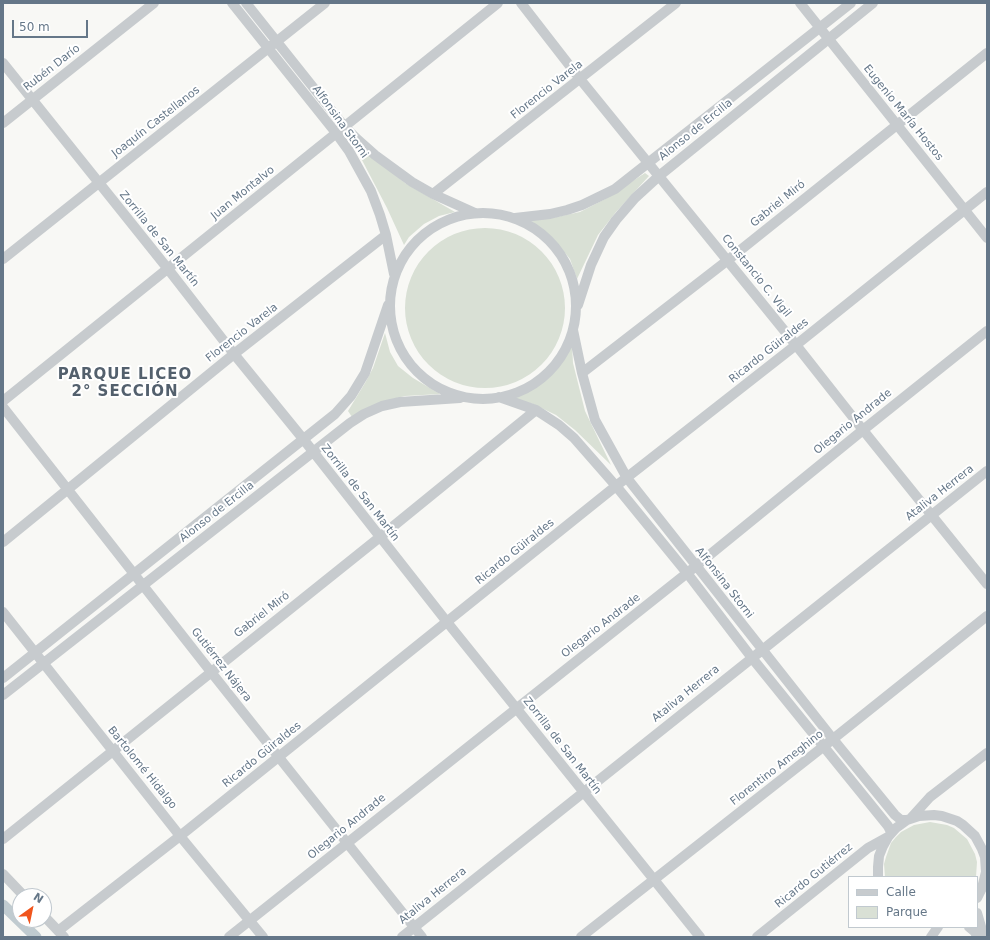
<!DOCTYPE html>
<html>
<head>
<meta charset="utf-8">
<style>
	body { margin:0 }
	#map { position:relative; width:990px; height:940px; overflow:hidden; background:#f8f8f5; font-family:"DejaVu Sans",sans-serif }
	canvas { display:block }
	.frame { position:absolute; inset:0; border:4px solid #657788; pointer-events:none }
	.legend { position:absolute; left:848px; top:876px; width:130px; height:52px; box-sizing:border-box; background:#fff; border:1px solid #c1c9cf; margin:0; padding:5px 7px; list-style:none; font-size:12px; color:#657788 }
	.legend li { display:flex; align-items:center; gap:8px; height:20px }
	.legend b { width:20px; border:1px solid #c1c9cf }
	.north { position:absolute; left:12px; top:888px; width:40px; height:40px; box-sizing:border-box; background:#fff; border:1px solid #c1c9cf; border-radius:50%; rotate:33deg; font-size:11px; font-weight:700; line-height:16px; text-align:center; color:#657788 }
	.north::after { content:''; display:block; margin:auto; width:14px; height:18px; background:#f0551d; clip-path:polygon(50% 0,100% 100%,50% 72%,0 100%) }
	.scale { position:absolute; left:12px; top:20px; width:76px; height:18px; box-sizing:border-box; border:2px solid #657788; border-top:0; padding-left:5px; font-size:12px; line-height:14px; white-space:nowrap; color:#657788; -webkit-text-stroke:3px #fff; paint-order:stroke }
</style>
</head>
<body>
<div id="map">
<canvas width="990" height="940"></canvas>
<div class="frame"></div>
<ul class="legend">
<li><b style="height:5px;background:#c7cbce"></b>Calle</li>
<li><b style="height:11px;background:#d9e0d5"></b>Parque</li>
</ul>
<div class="north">N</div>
<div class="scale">50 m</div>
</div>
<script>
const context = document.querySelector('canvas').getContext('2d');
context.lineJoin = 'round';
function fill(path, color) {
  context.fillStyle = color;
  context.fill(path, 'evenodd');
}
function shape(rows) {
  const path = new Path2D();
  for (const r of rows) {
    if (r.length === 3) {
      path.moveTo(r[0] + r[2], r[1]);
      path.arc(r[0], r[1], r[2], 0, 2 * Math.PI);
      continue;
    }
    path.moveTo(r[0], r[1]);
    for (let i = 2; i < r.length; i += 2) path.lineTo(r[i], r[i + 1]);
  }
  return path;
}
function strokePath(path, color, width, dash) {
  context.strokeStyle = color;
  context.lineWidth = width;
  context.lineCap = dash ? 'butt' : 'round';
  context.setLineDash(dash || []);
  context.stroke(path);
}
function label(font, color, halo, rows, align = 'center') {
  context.font = font + ' "DejaVu Sans",sans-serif';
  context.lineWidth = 4;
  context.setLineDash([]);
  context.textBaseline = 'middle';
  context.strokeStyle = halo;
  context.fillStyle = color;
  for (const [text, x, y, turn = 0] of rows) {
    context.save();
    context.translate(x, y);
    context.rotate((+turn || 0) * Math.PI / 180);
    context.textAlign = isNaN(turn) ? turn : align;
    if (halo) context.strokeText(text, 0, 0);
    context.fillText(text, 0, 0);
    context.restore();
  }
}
fill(shape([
	[351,139,405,183,455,212,439,216,424,224,409,237,404,245,387,208],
	[645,173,649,176,616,212,598,235,577,279,570,259,552,237,530,220,552,218,580,212,605,199],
	[485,308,80],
	[385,333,390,352,398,366,413,378,440,394,405,396,381,402,352,417,348,411,365,383,373,368],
	[572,345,573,363,585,411,611,465,575,430,556,415,533,404,510,397,523,394,535,388,546,380,562,362],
	[930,822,947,825,954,828,967,839,975,854,977,862,976,877,885,877,884,864,886,857,891,843,896,837,901,832,914,825]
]), '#d9e0d5');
strokePath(shape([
	[3,905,36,937]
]), '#c0cbd0', 11);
strokePath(shape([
	[232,3,336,133,349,151,371,191,380,215,386,235,394,274],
	[246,3,344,126,357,139,375,155,412,182,433,194,475,213],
	[521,3,580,79,796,345,863,430,987,584],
	[800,3,987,238],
	[3,63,168,269,234,354,304,440,447,622,700,937],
	[3,123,154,3],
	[433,194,676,3],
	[483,306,93],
	[515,218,550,214,567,210,582,205,615,189,851,3],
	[3,259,325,3],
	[578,305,591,265,604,237,616,220,635,198,659,176,873,3],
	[573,330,582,373,595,420,627,478,833,739,895,815,901,820,907,820],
	[582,373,728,260,987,53],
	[499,397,536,410,559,425,574,438,616,486,687,573,752,658,888,826,891,832],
	[3,401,498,3],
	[3,407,211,672,422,937],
	[3,542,234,354,386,235],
	[3,612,180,836,263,937],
	[3,678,335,414,351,396,365,373,388,305],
	[3,695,350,423,364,414,382,406,400,402,460,398],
	[911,818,930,797,987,753],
	[3,839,380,537,536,410],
	[3,874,24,896],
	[878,877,878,867,879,856,883,846,888,837,896,828,907,820,919,816,934,815,942,816,957,821,963,825,975,836,982,849,985,857,986,872,982,888,977,898],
	[977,913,984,937],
	[44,916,64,937],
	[969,927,975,932,977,937],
	[58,931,180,836,616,486,796,345,987,192],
	[229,937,696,566,863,430,987,331],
	[402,937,987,471],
	[581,937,833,739,987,616],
	[757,937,868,848,888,837],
	[931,937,938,927]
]), '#c7cbce', 10);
label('11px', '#657788', '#fff', [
	["Rubén Darío",52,68,-38],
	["Florencio Varela",547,90,-38],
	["Eugenio María Hostos",903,113,51],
	["Joaquín Castellanos",156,122,-38],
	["Alfonsina Storni",340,122,54],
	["Alonso de Ercilla",696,130,-39],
	["Juan Montalvo",243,193,-39],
	["Gabriel Miró",778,204,-39],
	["Zorrilla de San Martín",159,239,51],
	["Constancio C. Vigil",756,276,51],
	["Florencio Varela",242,333,-38],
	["Ricardo Güiraldes",769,351,-38],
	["Olegario Andrade",853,422,-39],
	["Zorrilla de San Martín",360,493,52],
	["Ataliva Herrera",940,493,-38],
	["Alonso de Ercilla",217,512,-38],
	["Ricardo Güiraldes",515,552,-39],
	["Alfonsina Storni",724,583,52],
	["Gabriel Miró",262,615,-38],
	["Olegario Andrade",601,626,-38],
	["Gutiérrez Nájera",221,665,52],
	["Ataliva Herrera",686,694,-39],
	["Zorrilla de San Martín",562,746,52],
	["Ricardo Güiraldes",262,755,-39],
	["Bartolomé Hidalgo",142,768,51],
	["Florentino Ameghino",777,768,-38],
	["Olegario Andrade",347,827,-39],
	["Ricardo Gutiérrez",814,876,-39],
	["Ataliva Herrera",433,896,-39]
]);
context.letterSpacing = '1px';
label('bold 15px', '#53606d', '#fff', [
	["PARQUE LICEO",125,375],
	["2° SECCIÓN",125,392]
]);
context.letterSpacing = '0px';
</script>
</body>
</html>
